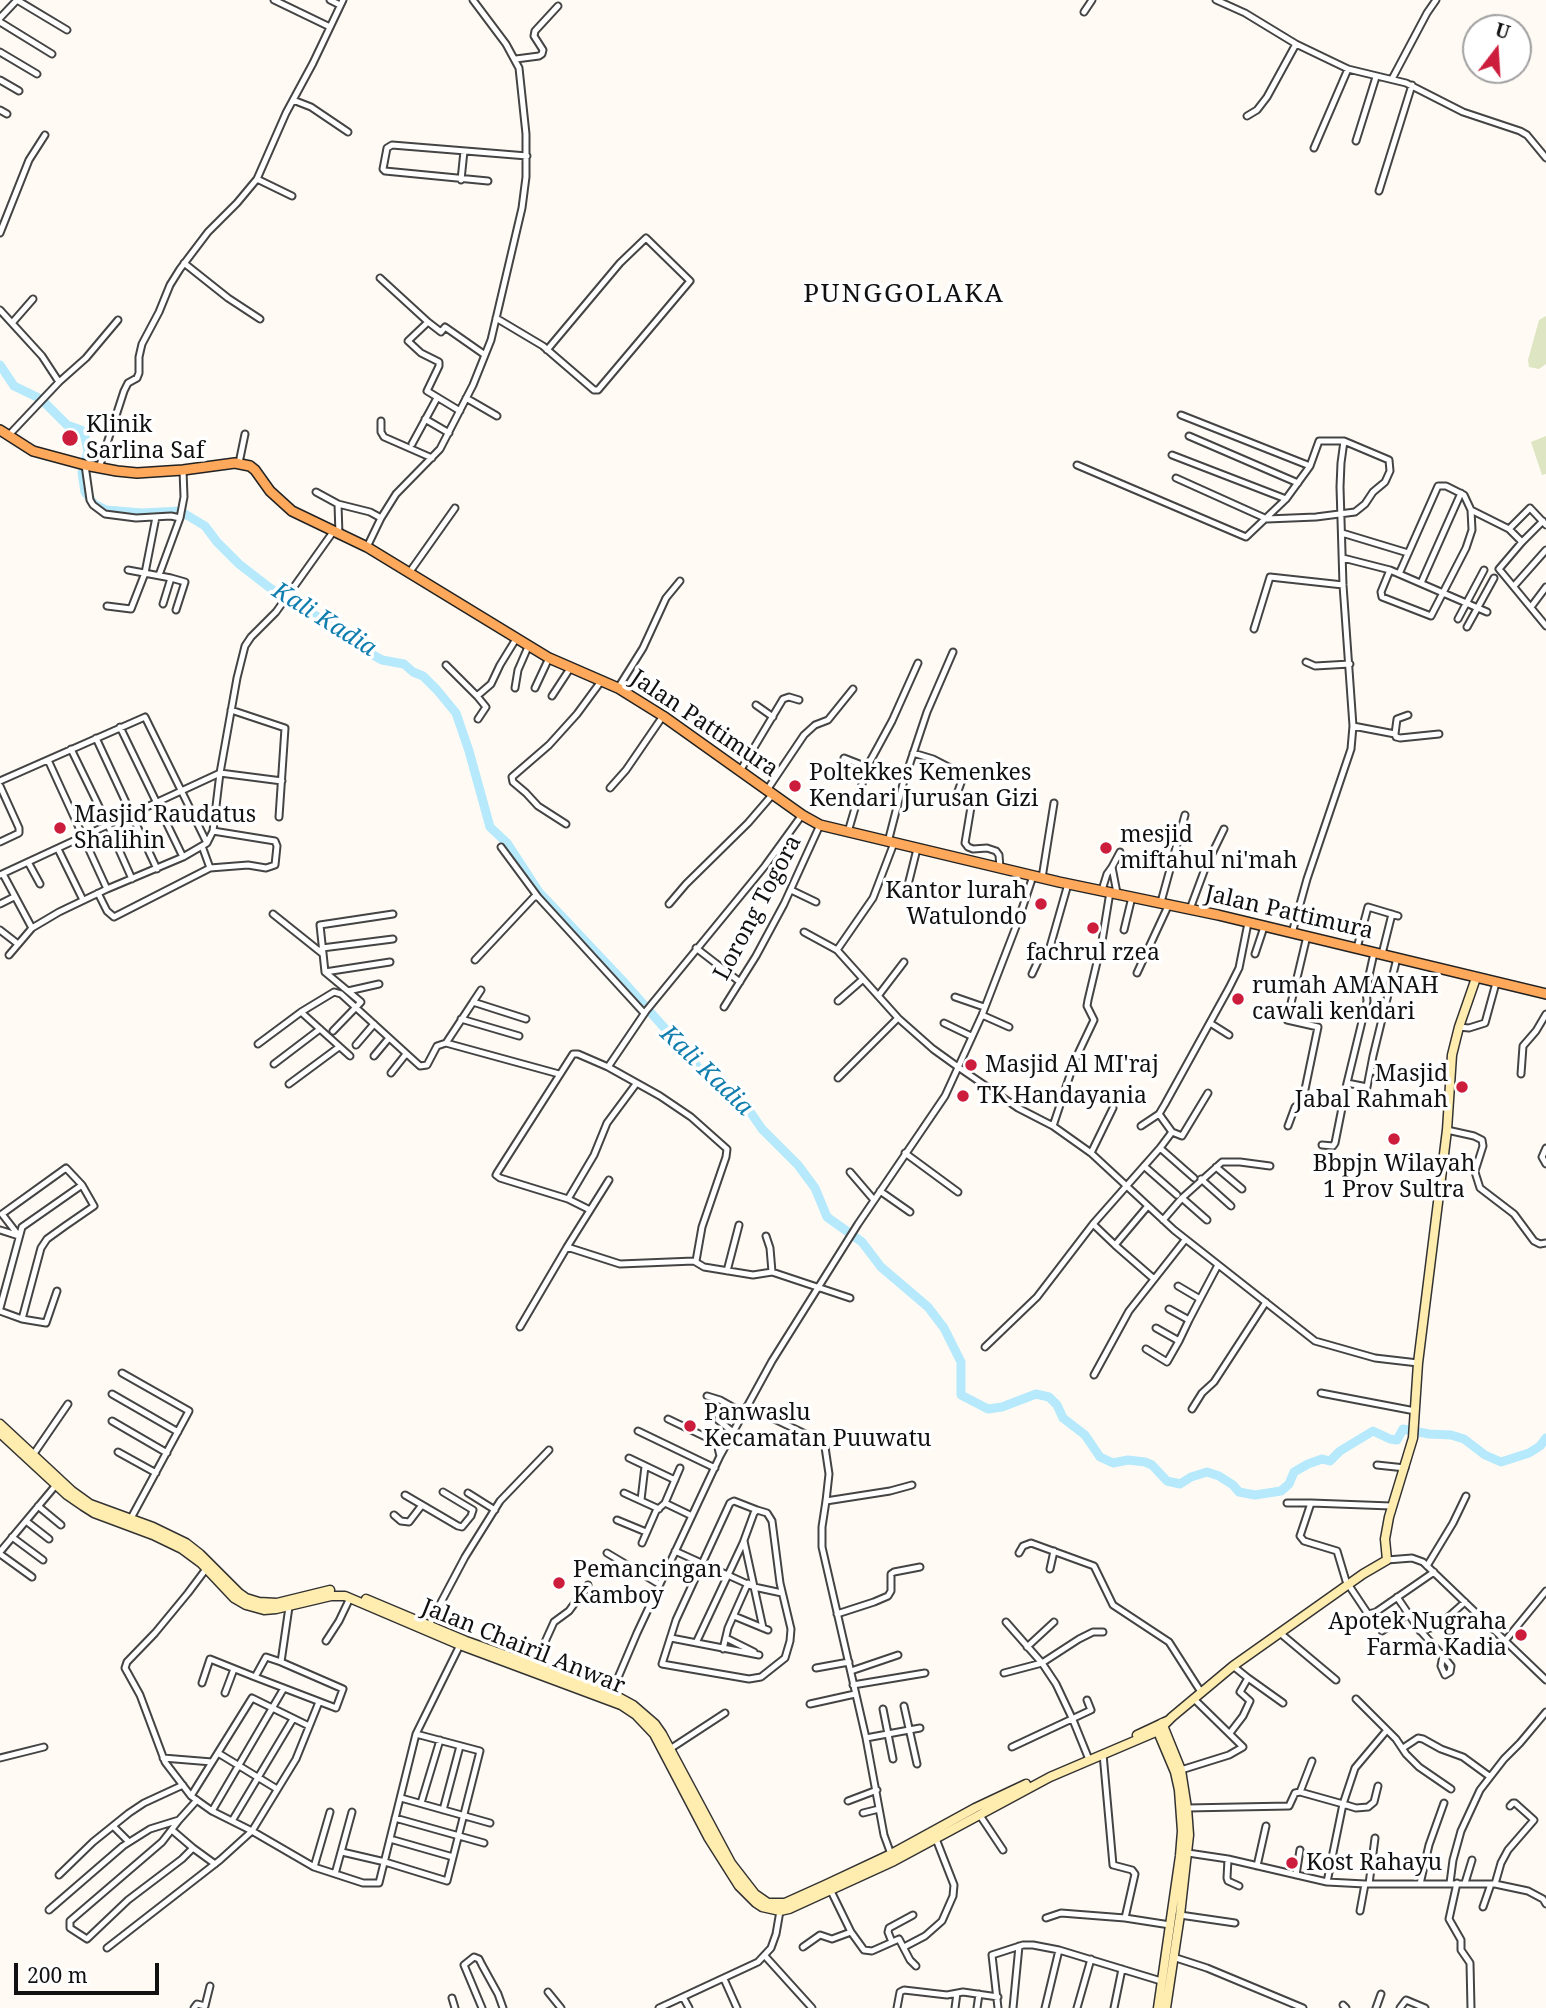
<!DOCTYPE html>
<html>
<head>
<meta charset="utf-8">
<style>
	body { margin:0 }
	#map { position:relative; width:1546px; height:2008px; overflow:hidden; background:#fffbf4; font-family:"Noto Serif",serif }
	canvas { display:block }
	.north { position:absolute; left:1462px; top:14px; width:70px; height:70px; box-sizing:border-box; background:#fff; border:2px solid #a0a0a0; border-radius:50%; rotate:17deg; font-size:19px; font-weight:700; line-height:28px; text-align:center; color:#111 }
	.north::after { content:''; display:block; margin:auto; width:24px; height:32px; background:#cc1d3c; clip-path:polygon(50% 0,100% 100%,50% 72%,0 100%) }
	.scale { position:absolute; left:14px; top:1963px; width:145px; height:32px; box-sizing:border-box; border:4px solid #111; border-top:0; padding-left:9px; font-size:21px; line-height:24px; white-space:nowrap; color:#111; -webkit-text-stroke:5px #fff; paint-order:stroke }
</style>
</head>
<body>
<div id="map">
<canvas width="1546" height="2008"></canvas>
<div class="north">U</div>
<div class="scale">200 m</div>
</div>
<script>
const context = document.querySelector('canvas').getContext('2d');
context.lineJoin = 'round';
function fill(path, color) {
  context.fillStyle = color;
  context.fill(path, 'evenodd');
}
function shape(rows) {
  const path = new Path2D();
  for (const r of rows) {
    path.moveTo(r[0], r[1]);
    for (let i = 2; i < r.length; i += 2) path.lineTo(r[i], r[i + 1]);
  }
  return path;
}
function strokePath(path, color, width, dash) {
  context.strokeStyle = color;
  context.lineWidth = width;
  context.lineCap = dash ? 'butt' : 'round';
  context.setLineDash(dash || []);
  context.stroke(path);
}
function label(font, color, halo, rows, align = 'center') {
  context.font = font + ' "Noto Serif",serif';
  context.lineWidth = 7;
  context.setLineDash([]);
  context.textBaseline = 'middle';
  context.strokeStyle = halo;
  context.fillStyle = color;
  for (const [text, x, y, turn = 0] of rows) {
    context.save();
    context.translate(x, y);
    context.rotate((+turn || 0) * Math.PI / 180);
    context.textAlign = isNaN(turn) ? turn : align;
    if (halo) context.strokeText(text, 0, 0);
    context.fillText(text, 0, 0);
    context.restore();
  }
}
fill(shape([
	[1546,316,1546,364,1539,369,1529,367,1528,360,1539,320],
	[1546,436,1546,474,1542,475,1531,442]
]), '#dee5c2');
strokePath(shape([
	[0,365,14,386,41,399,67,425,81,430,85,437,88,451,82,473,85,492,94,504,106,510,142,513,180,511,205,526,217,542,239,564,270,588,328,623,366,651,382,660,404,664,413,672,423,676,437,690,456,713,469,751,490,827,507,843,539,892,622,980,691,1058,705,1077,744,1103,762,1129,798,1165,815,1188,827,1217,862,1242,881,1267,928,1307,944,1328,961,1362,961,1395,988,1409,1002,1407,1036,1394,1049,1397,1057,1405,1063,1418,1085,1435,1100,1457,1113,1463,1128,1460,1145,1462,1152,1465,1167,1481,1180,1484,1191,1477,1207,1472,1219,1476,1233,1485,1239,1492,1255,1495,1281,1491,1289,1484,1294,1472,1308,1464,1322,1459,1330,1461,1340,1451,1373,1431,1390,1439,1397,1440,1403,1429,1429,1434,1451,1435,1464,1439,1485,1455,1501,1462,1529,1453,1540,1446,1546,1438]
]), '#b5e9fb', 9);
const minor = shape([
	[274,0,330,27],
	[330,0,340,5],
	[1216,0,1245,13,1296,44,1348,69,1406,83,1463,112,1520,131,1527,135,1546,158],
	[1084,12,1092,0],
	[0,18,17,0,67,30],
	[0,22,52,54],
	[0,52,37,74],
	[516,59,539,56,542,54,543,50,534,36,535,31,558,6],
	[1392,79,1427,13,1436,0],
	[0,80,19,91],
	[293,100,311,107,348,132],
	[0,110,7,114],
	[1247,116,1257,110,1267,97,1296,44],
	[1356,141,1376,77],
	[1314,148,1348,69],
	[257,179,292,196],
	[461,180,464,151],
	[488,181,385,171,383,169,387,148,392,145,527,156],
	[1379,191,1412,85],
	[0,233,29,160,45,135],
	[184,263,228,298,260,319],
	[380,278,428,322,408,341,421,353,439,362,439,366,427,391,460,411],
	[0,310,42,356,59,382],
	[496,318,543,346,594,390,598,390,690,281,646,238,620,263,547,350],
	[428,322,441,332,445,327,485,355],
	[12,323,33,299],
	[466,398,497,416],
	[1181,415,1310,466],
	[425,419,449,433],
	[381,421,381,432,384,437,432,458],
	[8,436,59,382,86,358,118,320],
	[1189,436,1298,483],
	[412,444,437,398],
	[239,463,245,434],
	[85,465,90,500,93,505,105,514,136,518,171,516,180,518,159,575],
	[1077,465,1246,537,1286,499,1172,455],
	[99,468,124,391,128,383,137,378,139,373,139,357,142,344,159,312,170,285,180,269,208,232,237,203,257,179,286,113,313,63,343,0],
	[1176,478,1267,519,1316,517,1355,512,1365,504,1373,492,1385,482,1390,471,1389,460,1344,441,1319,441,1310,466,1286,499],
	[316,492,338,504,339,535],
	[338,504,370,512,381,518],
	[1471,510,1509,529,1530,508,1546,525],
	[180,518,184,497,183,470],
	[1509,529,1522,542,1499,569,1546,626],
	[1342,533,1408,553],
	[1522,542,1543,521],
	[367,547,381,518,396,494,440,449,473,385,491,340,522,208,526,177,526,134,519,68,506,44,473,0],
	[1343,558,1390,570,1487,612],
	[128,570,171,578,163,604],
	[1390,570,1381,592,1382,597,1431,616,1466,548,1472,530,1471,510,1464,495,1446,486,1438,486,1399,574],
	[409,573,455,508],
	[171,578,185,582,176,610],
	[1421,583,1461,493],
	[1514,586,1546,550],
	[107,606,131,609,145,573,156,517],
	[1531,607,1546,587],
	[1458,619,1484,570],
	[1467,627,1494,578],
	[1254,629,1270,577,1343,585],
	[1306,662,1315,666,1350,664],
	[446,665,477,696,491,684,500,665,516,639],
	[515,688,518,670,528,647],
	[535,688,549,658],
	[618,688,643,648,666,598,680,581],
	[477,696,486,707,478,719],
	[552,696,571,667],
	[756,705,773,717],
	[231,710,285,728,279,817],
	[1353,726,1395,734,1396,737,1400,738,1439,734],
	[120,727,183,857],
	[1395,734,1397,719,1408,715],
	[96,738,157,869],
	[71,749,108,825,132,879],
	[913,753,933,759,962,774,962,780,957,794],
	[844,758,867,767],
	[48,760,107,889],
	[740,771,783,699,789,697,799,700],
	[0,781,145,717,207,843],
	[0,786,19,828,19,833,0,842],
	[610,788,626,770,663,716],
	[767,790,804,735,815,725,828,720,853,689],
	[972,801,965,843,968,847,973,849,987,848,996,851,999,855,1000,868],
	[566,824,538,806,526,793,513,782,512,777,549,745,577,714,602,680],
	[848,832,867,767,892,721,918,663],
	[888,842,903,784,927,712,953,652],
	[894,843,873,898,837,950,898,1018,933,1049,958,1067,1018,1108,1053,1126,1091,1153,1174,1230,1315,1341,1375,1358,1418,1363],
	[202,846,210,868,248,865,266,868,275,865,277,846,275,841,213,831],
	[501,847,538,897],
	[58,849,83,900],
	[28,862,40,884],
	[3,874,32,928],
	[0,875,220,773,282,781],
	[1042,878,1054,803],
	[908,885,917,849],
	[791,890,816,902],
	[1102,890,1107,874,1112,867],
	[98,893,107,911,114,917,210,868],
	[1117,893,1112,867,1120,852],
	[1161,902,1185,815],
	[0,904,14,897],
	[669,904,686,884,748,823,773,794],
	[1190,909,1206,866,1224,829],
	[273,914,323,954],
	[0,930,18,944],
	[1124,930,1132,897],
	[804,932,837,950],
	[1292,933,1307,879,1351,749,1353,726,1343,585,1340,487,1341,463,1344,441],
	[322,948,393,939],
	[696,948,740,982],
	[1357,948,1368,907,1398,916],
	[1255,954,1264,927],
	[1382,954,1392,914],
	[9,955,32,928,59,912,107,889,183,857,207,843,213,831,220,773,237,678,245,646,251,637,276,612,333,532],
	[475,960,534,897,538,897,644,1013],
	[325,972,390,962],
	[1137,973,1169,904],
	[1032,974,1039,959,1048,954,1068,884],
	[348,991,379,984],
	[878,996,904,962],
	[955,997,984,1007],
	[838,1001,862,980],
	[473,1002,481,990],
	[724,1007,756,956,784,904,820,825],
	[982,1015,1009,1027],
	[461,1019,519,1036],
	[944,1023,971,1036],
	[1210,1023,1229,1035],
	[1459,1027,1469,1028,1485,1023,1496,983],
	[333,1031,361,1002,325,972,320,925,393,914],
	[446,1043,473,1002,526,1019],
	[258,1044,301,1012],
	[356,1045,374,1024],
	[350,1056,301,1012,334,992,341,994,420,1066,427,1065,437,1046,446,1043,559,1074],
	[374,1056,389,1038],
	[274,1064,320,1029],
	[608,1067,660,1096,691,1117,727,1149,726,1157,702,1227,696,1261],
	[1370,1071,1451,1077],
	[391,1073,406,1054],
	[1521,1074,1523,1046,1536,1031,1546,1014],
	[838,1078,898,1018],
	[1347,1083,1367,1087,1373,1056,1397,958],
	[289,1084,339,1047],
	[1159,1114,1172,1132,1182,1136,1208,1093],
	[1053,1126,1075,1060,1094,1020,1087,1006,1088,1000,1102,941,1110,892],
	[1141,1126,1159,1114,1165,1104,1229,988,1239,968,1248,923],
	[1288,1126,1295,1107,1299,1104,1303,1099,1318,1027,1287,1020,1307,936],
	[1447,1130,1474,1136,1482,1140,1483,1146,1475,1171],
	[1322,1145,1333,1146,1335,1143,1347,1083,1367,1001,1366,989,1374,953],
	[1160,1148,1194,1178],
	[1546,1148,1542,1157,1546,1164],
	[905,1153,958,1192],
	[1091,1153,1113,1108],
	[1442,1158,1474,1169,1480,1188,1514,1214,1534,1241,1540,1244,1546,1243],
	[1144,1166,1177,1195],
	[1216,1167,1242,1189],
	[850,1172,874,1200],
	[1201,1179,1231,1206],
	[609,1180,567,1247,620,1264,694,1261,704,1267,753,1275,772,1272,850,1298],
	[880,1191,910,1212],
	[1182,1198,1207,1220],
	[568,1199,594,1155,607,1123,636,1084],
	[1147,1207,1115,1245,1154,1279],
	[590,1210,568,1199,500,1178,496,1175,497,1173,573,1054,578,1054,608,1067,646,1011,765,866,802,815],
	[1163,1220,1182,1198,1222,1162,1240,1162,1270,1166],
	[0,1230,19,1236,2,1214,66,1168,82,1185],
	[766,1236,770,1248,772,1272],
	[1115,1245,1093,1224,1160,1148,1172,1132],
	[727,1271,739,1225],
	[1178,1286,1200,1299,1218,1265],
	[0,1308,22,1227,82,1185,94,1206,65,1226,47,1239,41,1248,22,1319,0,1311],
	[1169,1309,1189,1320,1200,1299],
	[22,1319,46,1323,57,1291],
	[520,1327,567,1247],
	[1156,1328,1179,1341,1189,1320],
	[985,1347,1037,1297,1093,1224],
	[1146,1349,1167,1362,1179,1341],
	[122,1373,189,1411,130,1520],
	[1094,1375,1129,1311,1185,1240],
	[1321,1393,1415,1411],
	[112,1394,178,1432],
	[707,1396,720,1400,743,1413],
	[747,1406,816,1439,825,1447,829,1474,826,1501,822,1527,822,1547,866,1738,884,1835,892,1857],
	[1192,1409,1202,1393,1214,1382,1266,1302],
	[668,1419,714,1441,717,1444,720,1456],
	[718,1420,733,1432],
	[112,1421,167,1453],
	[638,1431,715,1468],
	[118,1452,156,1473],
	[33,1455,68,1404],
	[629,1458,675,1480],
	[1377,1465,1405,1468],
	[468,1493,495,1510],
	[624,1493,659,1509],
	[405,1495,458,1526,462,1527,471,1516,473,1510,443,1492],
	[641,1500,645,1466],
	[826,1501,890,1491,912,1485],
	[665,1503,692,1516],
	[1287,1503,1311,1503],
	[38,1506,61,1525],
	[1391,1506,1311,1503,1300,1536,1304,1541,1337,1551,1346,1581,1368,1614,1376,1612,1434,1572],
	[394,1515,401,1521,409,1522,422,1505],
	[617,1520,646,1532],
	[26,1521,49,1539],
	[12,1537,43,1560],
	[744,1541,763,1628],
	[642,1543,656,1511,665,1503,680,1468],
	[675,1551,754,1587,782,1593],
	[0,1552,56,1485],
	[607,1553,659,1584],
	[1019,1553,1023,1546,1031,1543,1094,1566,1113,1605,1169,1642,1201,1692],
	[0,1554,32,1577],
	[1387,1560,1412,1558,1423,1562,1546,1680],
	[1427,1566,1453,1523,1466,1496],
	[206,1569,188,1593,155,1633,127,1662,125,1668,140,1695,165,1762,191,1796,212,1811,284,1688],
	[1050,1569,1054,1551],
	[1397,1597,1418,1628,1441,1654,1451,1666,1450,1672,1445,1675,1441,1666,1443,1656],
	[837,1614,874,1602,888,1596,891,1591,891,1574,894,1572,920,1567],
	[734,1616,768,1630],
	[1006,1622,1042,1663,1056,1684,1073,1720,1088,1757],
	[429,1625,465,1557,500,1501,549,1450],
	[1382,1631,1408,1614],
	[1420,1631,1438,1626,1465,1602],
	[1280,1633,1336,1680],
	[671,1638,759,1655],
	[726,1638,754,1652],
	[326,1641,339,1621,350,1598],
	[1505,1641,1546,1591],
	[696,1643,743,1543,754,1513,757,1510,767,1513,772,1521,780,1583,791,1629,790,1641,785,1658,761,1677,749,1679,662,1664,676,1620,730,1503,734,1501,757,1510],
	[1027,1647,1054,1622],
	[723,1649,728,1628,748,1583],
	[281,1662,266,1657,255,1677,336,1708,343,1689,281,1662,289,1607],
	[534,1666,554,1622,569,1611,588,1585],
	[816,1668,849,1662],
	[851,1671,898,1655],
	[1004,1673,1042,1663,1079,1639,1093,1632,1103,1632],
	[1248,1678,1283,1703],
	[202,1683,210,1659,255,1677],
	[853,1685,925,1673],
	[225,1693,234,1669],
	[611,1694,637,1633,720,1456,772,1361,858,1224,945,1096,982,1015,1017,924,1033,876],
	[1356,1699,1396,1739,1406,1754,1419,1767,1451,1789],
	[810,1704,855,1694],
	[904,1706,917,1764],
	[883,1709,893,1759],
	[1230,1733,1243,1716,1250,1701,1240,1692,1248,1678,1233,1666],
	[866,1738,920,1728],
	[1012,1747,1091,1710,1087,1700],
	[1403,1748,1418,1738,1423,1739,1441,1749,1463,1757,1489,1776],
	[670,1749,725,1713],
	[218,1753,277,1789],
	[1103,1754,1113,1865,1132,1870,1135,1874,1125,1918,1170,1925],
	[0,1758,44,1747],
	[163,1758,212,1762],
	[1181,1770,1229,1755,1243,1747,1194,1699],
	[1300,1792,1312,1761],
	[191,1796,252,1698,309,1726],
	[401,1798,490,1823],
	[848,1801,877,1790],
	[421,1803,440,1740],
	[1187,1808,1289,1806,1295,1793,1300,1792,1343,1804,1355,1768,1387,1730],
	[443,1810,460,1746],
	[212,1811,252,1831,296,1759,319,1702],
	[863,1813,879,1809],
	[979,1814,1003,1850],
	[395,1818,484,1843],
	[232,1821,293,1719],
	[113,1826,129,1842],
	[172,1830,193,1848,182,1859,128,1900,87,1939,70,1928,70,1921,162,1842,179,1820,197,1800],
	[390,1839,453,1857],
	[193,1848,215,1864],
	[342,1852,385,1862,447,1881,480,1751,416,1734],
	[1188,1853,1228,1859,1327,1882,1365,1884,1495,1884,1528,1891,1543,1899,1546,1904],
	[1228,1859,1227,1878,1228,1881,1239,1886],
	[1257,1866,1266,1826],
	[314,1867,330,1812],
	[335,1874,352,1812],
	[59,1875,93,1842,129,1813,144,1803,183,1785],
	[1296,1875,1300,1850],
	[1327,1882,1343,1804,1356,1808,1368,1807,1374,1802,1378,1786],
	[1450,1883,1453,1860,1461,1831,1480,1790,1504,1759,1520,1743,1546,1712],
	[1457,1883,1449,1919,1461,1940,1461,1950,1470,1963,1471,2008],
	[1465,1883,1472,1860],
	[1369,1884,1375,1838],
	[1420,1884,1429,1845,1444,1803],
	[1495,1884,1501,1863,1508,1850,1534,1820,1515,1803,1513,1803,1510,1806],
	[829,1887,851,1932,864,1950,872,1951,899,1939,910,1960,916,1966],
	[1483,1907,1491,1884],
	[49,1910,123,1846,150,1829,179,1820],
	[1360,1911,1365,1884],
	[1180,1915,1235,1923],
	[1046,1918,1061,1913,1125,1918],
	[892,1942,888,1932,889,1928,913,1915],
	[803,1947,820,1935,832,1939,851,1932],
	[904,1947,925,1936,942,1921,953,1896,954,1885,936,1839],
	[107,1948,220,1860,252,1831,314,1867,363,1883,379,1883,416,1734,460,1645],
	[765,1956,812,2008],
	[1173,1957,1207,1968,1303,2008],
	[724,1979,737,2008],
	[548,1992,561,2008],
	[683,1997,689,2008],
	[452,1998,455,2008],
	[1343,2005,1346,2008],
	[194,2008,197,2004,205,2006,210,1986],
	[482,2008,464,1965,474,1957,479,1959,482,1965,498,1994,503,2008],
	[659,2008,758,1962,771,1948,776,1934,780,1911],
	[897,2008,900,1992,904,1990,947,1995,963,1992,998,1997],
	[955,2008,957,1993],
	[977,2008,979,1994],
	[998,2008,992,1955,1023,1945,1033,1945,1059,1950,1161,1981],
	[1013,2008,1019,1946],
	[1045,2008,1059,1950],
	[1077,2008,1091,1959],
	[1114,2008,1122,1969],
	[1376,2008,1381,1994],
	[1400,2008,1406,2000,1425,2008]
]);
const secondary = shape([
	[0,1424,72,1491,90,1504,153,1527,186,1543,200,1554,239,1593,246,1598,259,1602,277,1603,330,1590],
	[0,1433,67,1495,83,1506,94,1513,153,1535,182,1549,201,1563,234,1598,246,1605,264,1610,276,1609,331,1596,345,1596,460,1645,621,1705,636,1715,654,1734,708,1837,739,1886,756,1903,762,1907,780,1911,789,1909,894,1861,1050,1777,1158,1731,1172,1717,1233,1666,1363,1574,1387,1560,1385,1539,1389,1517,1413,1438,1418,1363,1447,1130,1452,1055,1459,1027,1476,978],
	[366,1599,466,1641,611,1693,633,1705,655,1724,662,1734,731,1863,755,1894,768,1903,785,1903,825,1885,891,1854,975,1808,1026,1784],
	[1162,1723,1181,1770,1187,1808,1189,1835,1180,1915,1166,2008],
	[1156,1727,1175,1772,1179,1790,1182,1831,1180,1856,1158,2008],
	[1137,1735,1169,1720]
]);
const trunk = shape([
	[0,430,33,451,85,465,117,471,137,473,183,470,235,463,250,466,255,470,270,491,292,511,367,547,549,658,618,688,663,716,802,815,820,825,1059,882,1218,915,1546,994]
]);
strokePath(minor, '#444', 9);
strokePath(secondary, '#333', 11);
strokePath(trunk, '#222', 12);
strokePath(minor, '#fff', 5);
strokePath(secondary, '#ffecaf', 8);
strokePath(trunk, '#fea85c', 9);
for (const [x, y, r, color] of [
	[70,438,9,"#cc1d3c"],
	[795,786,7,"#cc1d3c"],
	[60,828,7,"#cc1d3c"],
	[1106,848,7,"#cc1d3c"],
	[1041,904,7,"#cc1d3c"],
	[1093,928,7,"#cc1d3c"],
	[1238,999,7,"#cc1d3c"],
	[971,1065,7,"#cc1d3c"],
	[1462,1087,7,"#cc1d3c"],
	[963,1096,7,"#cc1d3c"],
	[1394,1139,7,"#cc1d3c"],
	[690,1426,7,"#cc1d3c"],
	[559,1583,7,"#cc1d3c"],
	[1521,1635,7,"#cc1d3c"],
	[1292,1863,7,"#cc1d3c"]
]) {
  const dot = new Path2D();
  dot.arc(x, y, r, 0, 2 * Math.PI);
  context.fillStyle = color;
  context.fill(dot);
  strokePath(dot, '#fff', 2.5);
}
label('23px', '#111', '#fff', [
	["Klinik",86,425],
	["Sarlina Saf",86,451],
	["Poltekkes Kemenkes",809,773],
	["Kendari Jurusan Gizi",809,799],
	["Masjid Raudatus",74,815],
	["Shalihin",74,841],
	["mesjid",1120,835],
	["miftahul ni'mah",1120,861],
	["Kantor lurah",1027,891,"right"],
	["Watulondo",1027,917,"right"],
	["fachrul rzea",1093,953,"center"],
	["rumah AMANAH",1252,986],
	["cawali kendari",1252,1012],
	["Masjid Al MI'raj",985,1065],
	["Masjid",1448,1074,"right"],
	["Jabal Rahmah",1448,1100,"right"],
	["TK Handayania",977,1096],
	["Bbpjn Wilayah",1394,1164,"center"],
	["1 Prov Sultra",1394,1190,"center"],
	["Panwaslu",704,1413],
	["Kecamatan Puuwatu",704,1439],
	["Pemancingan",573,1570],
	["Kamboy",573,1596],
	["Apotek Nugraha",1507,1622,"right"],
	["Farma Kadia",1507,1648,"right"],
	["Kost Rahayu",1306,1863]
], 'left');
label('23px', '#111', '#fff', [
	["Jalan Pattimura",704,724,34],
	["Lorong Togora",758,908,-62],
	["Jalan Pattimura",1289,913,13],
	["Jalan Chairil Anwar",523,1647,22]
]);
label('italic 24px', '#0f7dae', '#fff', [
	["Kali Kadia",324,620,32],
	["Kali Kadia",706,1071,44]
]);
context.letterSpacing = '2px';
label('26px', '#111', '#fff', [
	["PUNGGOLAKA",904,295]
]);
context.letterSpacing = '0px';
</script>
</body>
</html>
